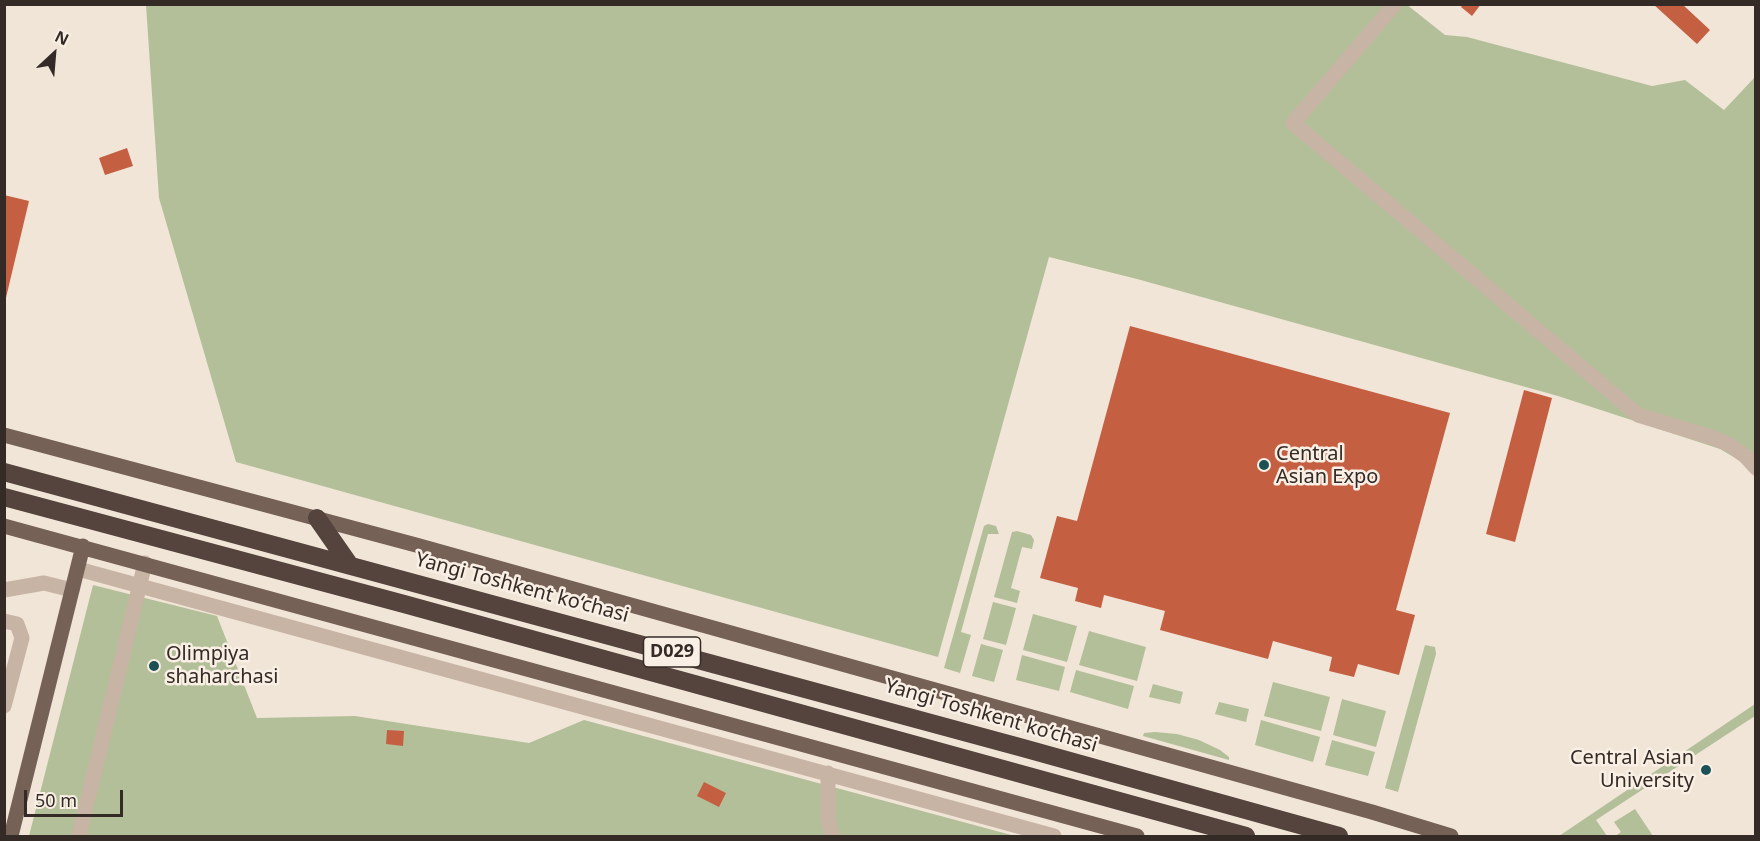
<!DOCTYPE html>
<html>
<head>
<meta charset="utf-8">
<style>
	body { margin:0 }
	#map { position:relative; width:1760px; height:841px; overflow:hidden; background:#f1e5d8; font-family:"Noto Sans",sans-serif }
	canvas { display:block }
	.frame { position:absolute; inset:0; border:6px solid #342a26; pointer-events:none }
	.north { position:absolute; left:24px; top:24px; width:60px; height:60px; -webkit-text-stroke:4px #f9efe4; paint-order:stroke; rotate:26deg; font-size:16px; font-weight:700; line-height:24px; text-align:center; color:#342a26 }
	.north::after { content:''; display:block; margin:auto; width:21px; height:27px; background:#342a26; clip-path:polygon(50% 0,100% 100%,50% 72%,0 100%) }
	.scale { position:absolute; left:24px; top:790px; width:99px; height:27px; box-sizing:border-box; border:3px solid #342a26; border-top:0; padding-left:8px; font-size:18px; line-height:21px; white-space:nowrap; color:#342a26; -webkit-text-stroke:4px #f9efe4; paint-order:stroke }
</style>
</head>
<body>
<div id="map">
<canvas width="1760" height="841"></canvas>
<div class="frame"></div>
<div class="north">N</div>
<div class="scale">50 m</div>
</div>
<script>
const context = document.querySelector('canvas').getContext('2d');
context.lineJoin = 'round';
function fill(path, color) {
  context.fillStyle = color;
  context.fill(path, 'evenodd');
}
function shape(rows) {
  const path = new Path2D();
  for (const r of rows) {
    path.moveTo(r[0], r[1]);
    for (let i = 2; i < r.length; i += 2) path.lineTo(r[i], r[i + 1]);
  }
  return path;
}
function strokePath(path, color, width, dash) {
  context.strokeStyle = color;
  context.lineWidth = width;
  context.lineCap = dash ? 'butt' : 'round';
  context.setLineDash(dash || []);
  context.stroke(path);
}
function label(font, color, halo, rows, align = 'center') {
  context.font = font + ' "Noto Sans",sans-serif';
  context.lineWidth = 5;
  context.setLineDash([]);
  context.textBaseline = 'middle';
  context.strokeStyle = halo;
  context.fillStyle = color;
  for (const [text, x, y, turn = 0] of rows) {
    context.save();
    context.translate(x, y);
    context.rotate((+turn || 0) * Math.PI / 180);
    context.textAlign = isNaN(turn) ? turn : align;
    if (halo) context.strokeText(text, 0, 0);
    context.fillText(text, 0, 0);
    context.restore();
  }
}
fill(shape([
	[1406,4,1445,35,1467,37,1652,86,1685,80,1724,110,1755,77,1755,477,1742,462,1720,449,1558,396,1137,279,1049,257,938,657,236,462,159,198,146,5],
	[988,524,996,526,999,534,988,534,961,632,971,635,960,673,944,668,984,526],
	[1017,531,1031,535,1034,540,1032,549,1022,547,1011,588,1020,591,1017,603,994,597,1012,532],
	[93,585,217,616,257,718,355,716,529,743,584,720,1015,836,29,836],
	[993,602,1016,608,1006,645,983,639],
	[1033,614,1077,626,1067,662,1023,650],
	[1089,631,1146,647,1137,681,1079,665],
	[981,644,1003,650,994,682,972,676],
	[1425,645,1435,647,1436,654,1398,792,1385,788],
	[1022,655,1065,667,1059,691,1016,680],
	[1076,670,1134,686,1128,709,1070,692],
	[1273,682,1330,697,1321,731,1264,716],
	[1153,684,1183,692,1180,704,1149,697],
	[1342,699,1386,711,1376,747,1333,735],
	[1219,702,1249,709,1246,722,1215,714],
	[1755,704,1755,716,1596,820,1607,836,1559,836],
	[1261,720,1320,737,1313,762,1255,745],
	[1155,732,1177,734,1199,740,1220,750,1229,757,1229,760,1143,736,1144,733],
	[1332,740,1375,752,1368,776,1325,765],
	[1635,809,1653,836,1615,836,1621,832,1614,822]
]), '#b3bf99');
fill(shape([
	[1463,4,1481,4,1472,16,1461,7],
	[1653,4,1682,4,1710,30,1697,44],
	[127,148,133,166,105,175,99,158],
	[4,195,29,201,5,302,4,302],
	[1130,326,1450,413,1396,610,1415,615,1399,675,1358,664,1354,677,1329,671,1332,657,1273,641,1268,659,1160,630,1165,611,1104,595,1101,608,1075,601,1078,588,1040,578,1057,516,1077,521],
	[1524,390,1552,398,1515,542,1486,534],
	[387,730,404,731,403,746,386,744],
	[704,782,726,793,719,807,697,796]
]), '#c55f42');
strokePath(shape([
	[1395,4,1293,123,1638,415,1714,438,1730,445,1745,456,1756,468],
	[78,569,1054,836],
	[4,590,44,583,72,590],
	[4,621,17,624,22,638,4,706],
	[828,773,828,818,832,836],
	[79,836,145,563]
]), '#c8b4a4', 15);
strokePath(shape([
	[4,435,416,545,1372,812,1451,836],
	[4,526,1137,836],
	[11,836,83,546]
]), '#766157', 15);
strokePath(shape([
	[4,472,1023,748,1339,836],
	[4,497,404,604,1246,836],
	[317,518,349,564]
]), '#55443d', 18);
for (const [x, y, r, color] of [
	[1264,465,6,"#1c5255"],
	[154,666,6,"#1c5255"],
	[1706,770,6,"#1c5255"]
]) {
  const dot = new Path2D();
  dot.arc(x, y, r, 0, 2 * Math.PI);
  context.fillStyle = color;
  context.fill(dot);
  strokePath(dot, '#f9efe4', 2);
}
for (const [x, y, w] of [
	[672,652,57]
]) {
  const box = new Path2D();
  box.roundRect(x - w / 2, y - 15, w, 30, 4.5);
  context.fillStyle = '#f9efe4';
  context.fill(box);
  strokePath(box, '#342a26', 1.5);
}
label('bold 18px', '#342a26', null, [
	["D029",672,652]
]);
label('20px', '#342a26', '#f9efe4', [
	["Central",1276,454],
	["Asian Expo",1276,477],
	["Olimpiya",166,654],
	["shaharchasi",166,677],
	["Central Asian",1694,758,"right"],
	["University",1694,781,"right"]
], 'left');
label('20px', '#342a26', '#f9efe4', [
	["Yangi Toshkent ko‘chasi",522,588,15],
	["Yangi Toshkent ko‘chasi",991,716,16]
]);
</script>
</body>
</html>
